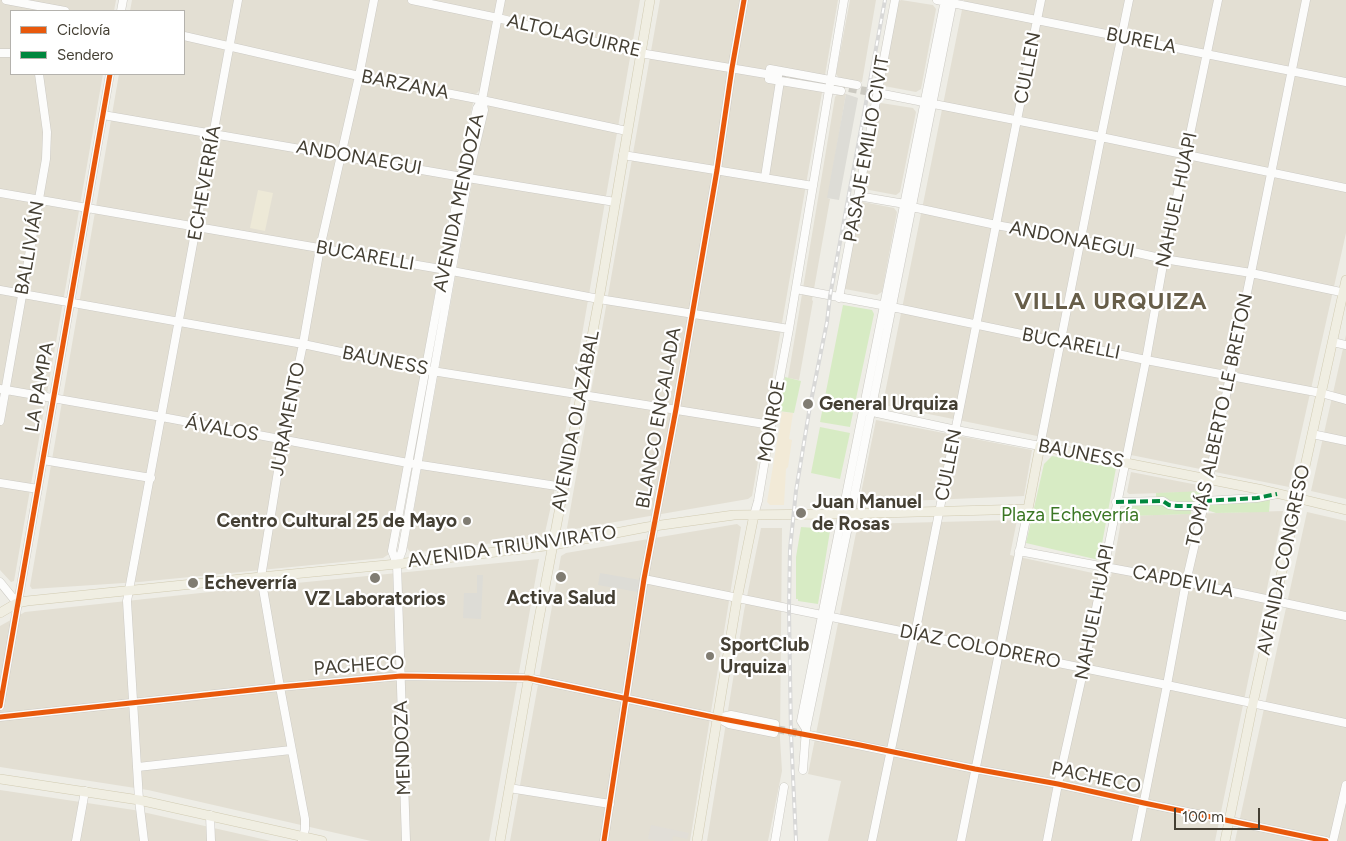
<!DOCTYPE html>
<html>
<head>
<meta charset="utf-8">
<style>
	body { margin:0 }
	#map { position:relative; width:1346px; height:841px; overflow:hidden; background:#eeede6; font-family:Figtree,sans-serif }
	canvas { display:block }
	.legend { position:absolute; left:10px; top:10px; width:175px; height:65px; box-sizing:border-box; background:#fff; border:1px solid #b4b2ad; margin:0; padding:6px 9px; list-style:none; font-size:15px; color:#443f33 }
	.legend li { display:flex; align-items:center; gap:10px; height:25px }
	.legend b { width:25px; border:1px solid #b4b2ad }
	.scale { position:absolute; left:1174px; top:808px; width:86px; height:22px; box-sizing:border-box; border:2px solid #443f33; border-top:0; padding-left:6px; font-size:15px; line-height:18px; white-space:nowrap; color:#443f33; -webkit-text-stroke:4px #fff; paint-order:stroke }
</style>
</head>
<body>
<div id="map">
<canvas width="1346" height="841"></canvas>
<ul class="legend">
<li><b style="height:6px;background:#e8590c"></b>Ciclovía</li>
<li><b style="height:6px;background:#00873e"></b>Sendero</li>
</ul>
<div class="scale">100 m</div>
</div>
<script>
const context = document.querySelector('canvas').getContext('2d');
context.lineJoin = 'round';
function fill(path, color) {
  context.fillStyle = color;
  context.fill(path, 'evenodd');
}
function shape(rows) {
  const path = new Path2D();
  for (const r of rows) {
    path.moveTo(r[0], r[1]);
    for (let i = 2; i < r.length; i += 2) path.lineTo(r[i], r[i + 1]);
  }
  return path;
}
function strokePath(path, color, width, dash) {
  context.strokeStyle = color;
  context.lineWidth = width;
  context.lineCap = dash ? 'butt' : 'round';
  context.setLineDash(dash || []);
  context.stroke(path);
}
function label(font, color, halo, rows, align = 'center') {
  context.font = font + ' Figtree,sans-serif';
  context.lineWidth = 4.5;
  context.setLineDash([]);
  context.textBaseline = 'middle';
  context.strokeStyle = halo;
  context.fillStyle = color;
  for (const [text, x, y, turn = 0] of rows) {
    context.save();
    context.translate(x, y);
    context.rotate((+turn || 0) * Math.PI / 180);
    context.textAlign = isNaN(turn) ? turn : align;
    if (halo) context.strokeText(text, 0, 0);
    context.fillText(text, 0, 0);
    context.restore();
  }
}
fill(shape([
	[0,0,116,0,114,11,11,11,11,74,103,74,14,581,11,582,0,570],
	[132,0,640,0,557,479,544,537,411,553,407,548,472,183,488,97,486,92,480,90,475,95,455,180,389,554,383,558,139,582,32,589,30,586,119,74,184,74,184,11,130,11],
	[660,0,838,0,752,496,748,499,569,530,567,528],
	[850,0,876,0,862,82,839,78,836,74],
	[901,0,933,5,936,9,921,89,916,92,884,86,882,82,898,2],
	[964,0,1346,0,1346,233,1289,487,884,405,883,403],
	[839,92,846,94,828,198,830,199,812,300,813,301,799,380,788,378,835,97],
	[881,103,913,108,916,112,900,192,896,195,864,189,862,185,878,105],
	[863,202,894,208,897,212,882,292,877,295,845,289,843,285,859,204],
	[1346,335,1346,499,1311,491],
	[876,420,1032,450,1024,496,859,503],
	[1131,472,1198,485,1199,486,1198,492,1129,494,1127,492],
	[1283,511,1215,841,828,841,841,781,808,774,857,528,861,524,1017,520,1010,555,1111,577,1122,516],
	[1307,512,1346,521,1346,841,1235,841],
	[737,524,741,527,690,841,510,841,561,556,566,553],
	[761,528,782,528,780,739,782,771,768,841,707,841,744,611],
	[539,559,489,841,371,841,148,790,0,767,0,626,25,612,256,587],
	[0,790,134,810,271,841,0,841]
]), '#e3dfd3');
fill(shape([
	[782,412,793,413,789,439,792,440,788,467,786,469,784,505,770,505,767,502]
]), '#f2ead7');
fill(shape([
	[651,825,689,833,687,839,673,836,672,841,656,841,648,839]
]), '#e1ded7');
fill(shape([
	[258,190,273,193,265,231,250,228]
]), '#ede9d7');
fill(shape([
	[843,305,872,310,874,314,850,427,820,422],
	[785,377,801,381,794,413,779,411],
	[820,427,850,433,840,479,811,473],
	[1052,456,1116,468,1099,560,1026,543,1044,464],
	[1204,491,1201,502,1169,503,1168,499,1158,500,1156,496,1156,493],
	[1270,500,1269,512,1216,513,1210,511,1204,511,1208,502],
	[1162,503,1191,508,1191,514,1127,516,1128,505],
	[801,527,828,529,830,531,818,604,798,601,798,599,796,599,796,557]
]), '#d7ebc4');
fill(shape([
	[846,94,858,98,839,200,827,198],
	[600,573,640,580,638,592,598,585],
	[477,575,483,575,481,619,463,618,464,593,477,593]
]), '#dddcd6');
strokePath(shape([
	[778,76,883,94],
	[765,727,809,735]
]), '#cccac2', 8, [8, 4]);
const minor = shape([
	[6,0,65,11],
	[412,0,498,18,640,53,778,76],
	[937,0,1346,82],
	[121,11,123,0],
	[184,36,359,76,482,100,627,131],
	[0,53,11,53],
	[770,69,857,85],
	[769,79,841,91],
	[883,94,1101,137,1346,188],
	[103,115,468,178,615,202],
	[623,155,813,186],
	[765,177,780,81],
	[0,193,452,271,599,299,789,329],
	[858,196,905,204,912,207,996,225,1080,240,1164,259,1251,273,1346,293],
	[796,289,892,307,1146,360,1321,393,1346,400],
	[0,290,303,344,426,370,771,425],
	[839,298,895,0],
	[1333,342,1346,345],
	[0,389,162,417,408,463,563,487],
	[868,411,956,430,1040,446,1101,137,1129,0],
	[0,421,46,159,47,132,39,74],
	[1312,434,1346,441],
	[43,460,151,478],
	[0,483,38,489],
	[1204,501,1257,498,1277,494],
	[1116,502,1163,501,1169,505,1177,506,1203,506],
	[754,515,758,501,769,436,789,329,844,0],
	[1019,551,1186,582,1346,616],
	[397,564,402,551,468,178,484,110,482,100],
	[644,579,1167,685,1346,723],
	[0,582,17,603],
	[0,706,110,74],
	[731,715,775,724,774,733,729,724,718,718,731,715],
	[0,717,280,687,401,676,528,678,718,718,765,727],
	[806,729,801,721,945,0],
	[809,735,975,769,1058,784,1144,803,1326,841],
	[138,767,291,750],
	[803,770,806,729,848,527,953,0],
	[509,788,610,804],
	[210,815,211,841],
	[76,841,85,791],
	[144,841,139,800,127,601,238,0],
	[302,841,305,829,305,819,280,687,261,577,283,440,303,344,320,248,359,76,374,0],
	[406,841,397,564,392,551,461,177,477,108,482,100,501,0],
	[604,841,644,579,676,409,717,170,732,68,744,0],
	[775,841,784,787],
	[872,841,915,634,994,235,1041,0],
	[961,841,1028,509],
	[1047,841,1058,784,1084,668,1146,360,1164,259,1218,0],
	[1136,841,1167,685,1186,582,1202,513,1251,273,1306,0],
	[1333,841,1346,785]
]);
const major = shape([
	[0,613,17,603,27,601,261,577,397,564,553,545,647,527,734,515,843,514,1028,509,1040,446,1263,490,1346,510],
	[0,779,139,800,322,841],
	[500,841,538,624,599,299,650,0],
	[697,841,737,599,754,515],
	[1225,841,1253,703,1346,280]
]);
strokePath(minor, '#cccac4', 9);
strokePath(major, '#d1cbb2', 10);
strokePath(minor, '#fcfcfb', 8);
strokePath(major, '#f0eee2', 9);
const rail = shape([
	[796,841,791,734,789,609,790,549,796,491,810,406,827,322,830,296,885,0]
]);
strokePath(rail, '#d8d8d7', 4);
strokePath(rail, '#fff', 2, [5.5]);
strokePath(shape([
	[1204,501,1257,498,1277,494],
	[1116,502,1163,501,1169,505,1177,506,1203,506]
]), '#00873e', 4, [8, 4]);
strokePath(shape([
	[0,706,110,74],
	[0,717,280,687,401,676,528,678,718,718,860,745,975,769,1058,784,1144,803,1326,841],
	[604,841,644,579,676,409,717,170,732,68,744,0]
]), '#e8590c', 5);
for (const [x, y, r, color] of [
	[808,404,6,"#807c72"],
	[801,513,6,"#807c72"],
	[467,521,5,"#807c72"],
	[561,577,6,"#807c72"],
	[375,578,6,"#807c72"],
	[193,583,6,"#807c72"],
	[710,656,5,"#807c72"]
]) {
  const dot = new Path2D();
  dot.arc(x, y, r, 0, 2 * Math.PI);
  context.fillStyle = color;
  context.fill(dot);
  strokePath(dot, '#fff', 2);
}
label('19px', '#443f33', '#fff', [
	["ALTOLAGUIRRE",574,36,13],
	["BURELA",1141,41,11],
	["CULLEN",1028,68,-79],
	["BARZANA",405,85,11],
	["PASAJE EMILIO CIVIT",867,149,-80],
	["ANDONAEGUI",359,158,10],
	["ECHEVERRÍA",205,183,-80],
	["NAHUEL HUAPI",1177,200,-78],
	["AVENIDA MENDOZA",459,203,-78],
	["ANDONAEGUI",1072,240,11],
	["BALLIVIÁN",30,248,-80],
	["BUCARELLI",365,256,10],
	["BUCARELLI",1071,344,11],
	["BAUNESS",385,361,11],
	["LA PAMPA",40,387,-80],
	["BLANCO ENCALADA",659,418,-80],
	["JURAMENTO",288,419,-79],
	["TOMÁS ALBERTO LE BRETON",1220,420,-78],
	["AVENIDA OLAZÁBAL",576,421,-79],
	["MONROE",772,421,-80],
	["ÁVALOS",222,429,10],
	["BAUNESS",1081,454,11],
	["CULLEN",949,465,-79],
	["AVENIDA TRIUNVIRATO",512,547,-8],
	["AVENIDA CONGRESO",1284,560,-78],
	["CAPDEVILA",1183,582,11],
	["NAHUEL HUAPI",1095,612,-79],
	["DÍAZ COLODRERO",980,647,11],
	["PACHECO",359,666,-4],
	["MENDOZA",403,748,-92],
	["PACHECO",1096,778,12]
]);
label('bold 19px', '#443f33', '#fff', [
	["General Urquiza",819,404],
	["Juan Manuel",812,502],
	["de Rosas",812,524],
	["Centro Cultural 25 de Mayo",457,521,"right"],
	["Echeverría",204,583],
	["Activa Salud",561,598,"center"],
	["VZ Laboratorios",375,599,"center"],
	["SportClub",720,645],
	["Urquiza",720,667]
], 'left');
label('19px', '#3b7724', '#fff', [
	["Plaza Echeverría",1070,515]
]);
context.letterSpacing = '1px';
label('bold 24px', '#675e49', '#fff', [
	["VILLA URQUIZA",1111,302]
]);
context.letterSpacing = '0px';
</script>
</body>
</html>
